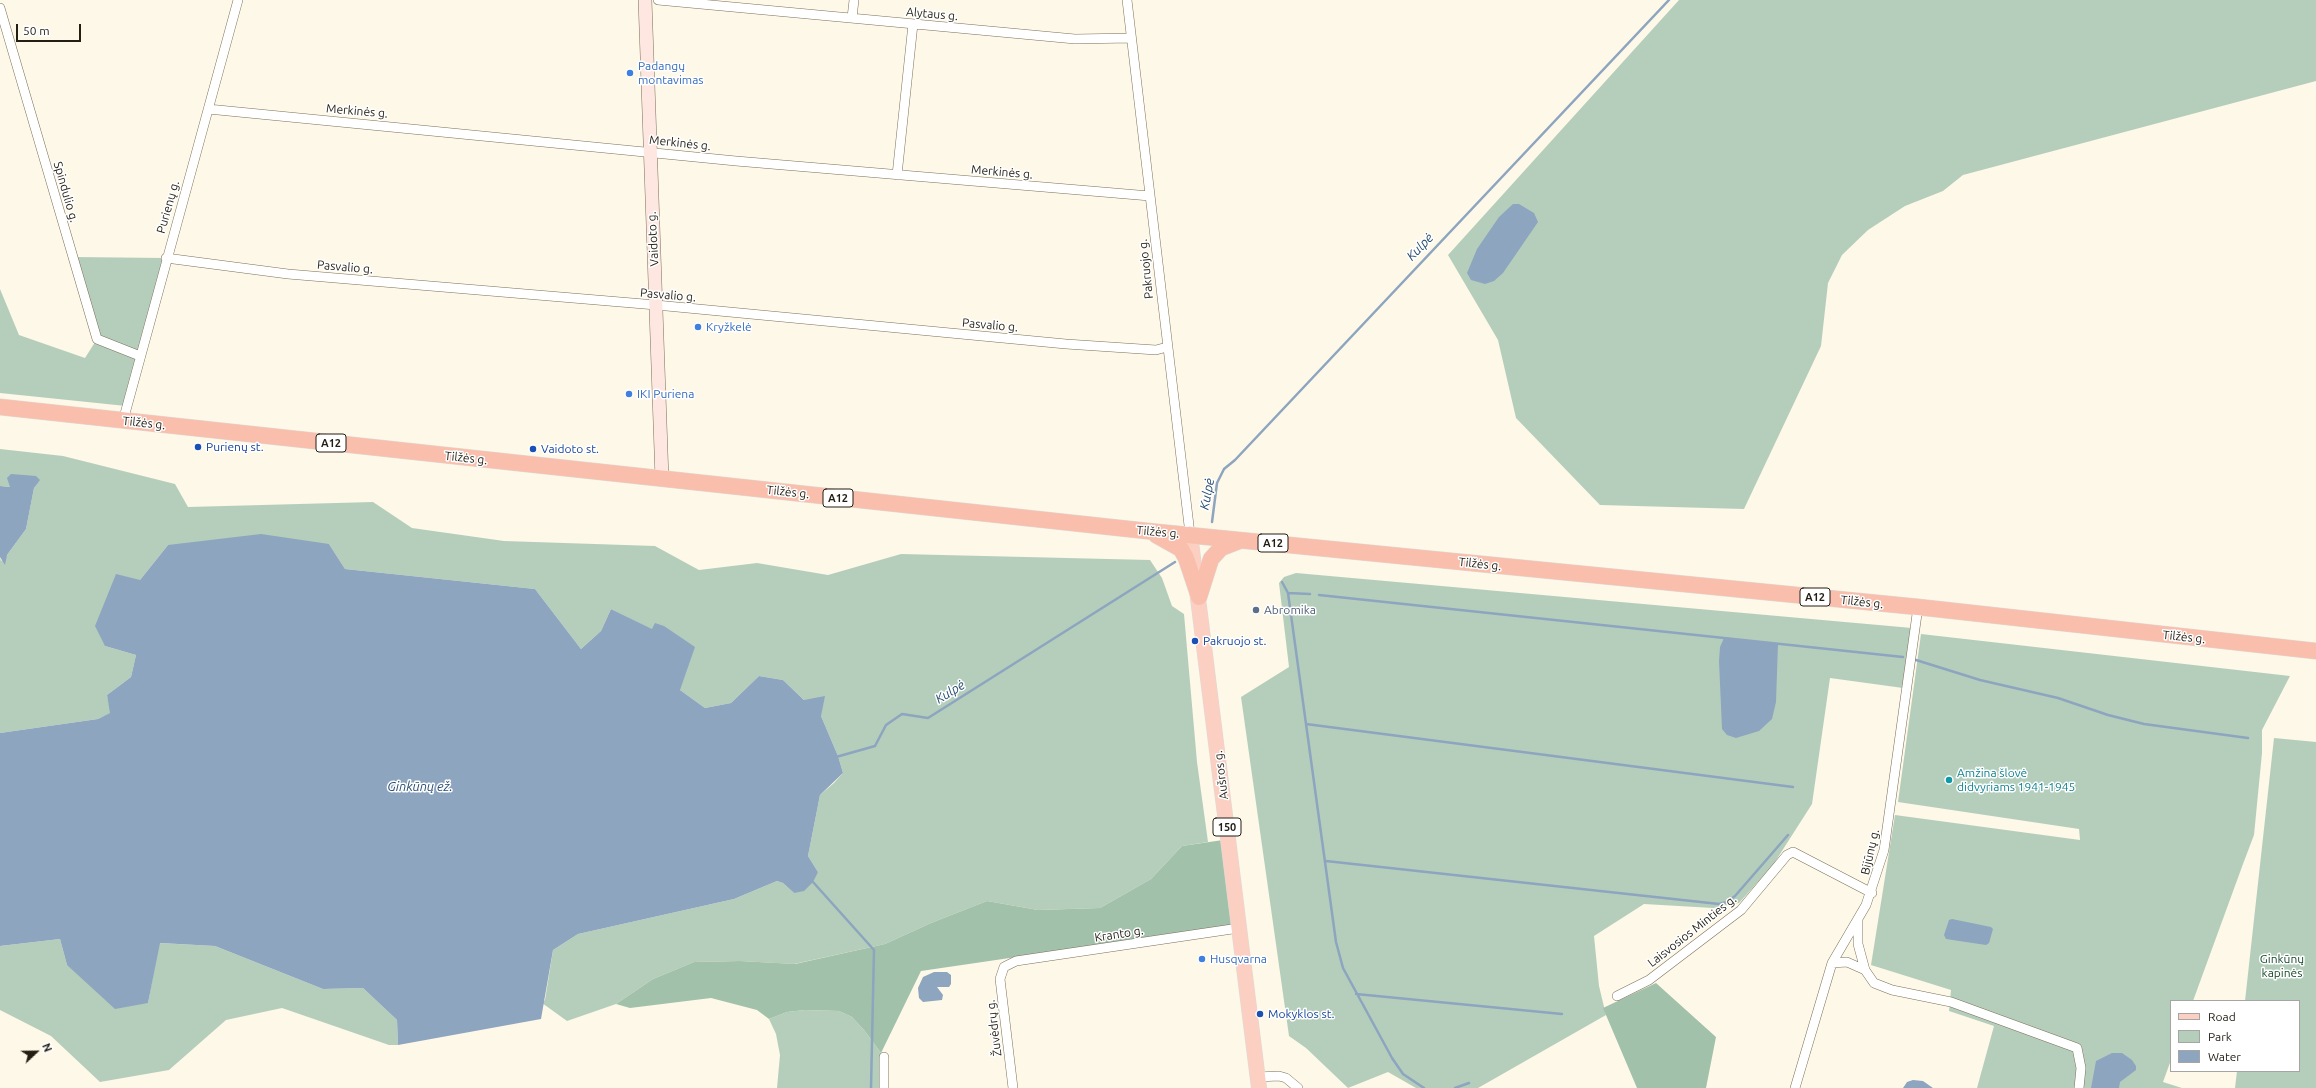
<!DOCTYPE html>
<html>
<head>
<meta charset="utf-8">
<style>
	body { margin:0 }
	#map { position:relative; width:2316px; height:1088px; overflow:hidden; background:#fef8e8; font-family:Ubuntu,sans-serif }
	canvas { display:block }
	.legend { position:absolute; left:2170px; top:1000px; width:130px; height:72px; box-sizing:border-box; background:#fff; border:1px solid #a7a5a1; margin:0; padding:5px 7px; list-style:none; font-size:12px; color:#221e14 }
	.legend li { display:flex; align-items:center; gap:8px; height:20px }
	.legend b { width:20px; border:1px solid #a7a5a1 }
	.north { position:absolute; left:16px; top:1032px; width:40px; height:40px; -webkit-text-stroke:3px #fff; paint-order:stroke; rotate:68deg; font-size:11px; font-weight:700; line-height:16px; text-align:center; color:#221e14 }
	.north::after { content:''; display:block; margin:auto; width:14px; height:18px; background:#221e14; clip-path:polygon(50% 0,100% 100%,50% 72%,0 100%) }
	.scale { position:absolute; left:16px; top:24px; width:65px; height:18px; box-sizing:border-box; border:2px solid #221e14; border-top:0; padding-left:5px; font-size:12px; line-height:14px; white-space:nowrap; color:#221e14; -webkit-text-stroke:3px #fff; paint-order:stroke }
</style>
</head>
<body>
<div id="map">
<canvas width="2316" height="1088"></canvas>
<ul class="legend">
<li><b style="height:5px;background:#fbcfc1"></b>Road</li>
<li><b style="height:11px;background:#b5cebb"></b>Park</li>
<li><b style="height:11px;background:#8da5bf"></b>Water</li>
</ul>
<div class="north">N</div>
<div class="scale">50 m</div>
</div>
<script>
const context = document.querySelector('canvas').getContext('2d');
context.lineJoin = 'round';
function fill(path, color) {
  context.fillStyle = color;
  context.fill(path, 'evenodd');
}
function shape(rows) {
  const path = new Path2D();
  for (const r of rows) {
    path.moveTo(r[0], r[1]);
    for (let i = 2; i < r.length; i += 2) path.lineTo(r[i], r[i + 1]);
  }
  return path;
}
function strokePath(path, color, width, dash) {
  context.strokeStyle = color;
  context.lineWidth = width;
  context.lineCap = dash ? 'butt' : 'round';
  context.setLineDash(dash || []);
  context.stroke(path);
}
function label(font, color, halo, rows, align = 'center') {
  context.font = font + ' Ubuntu,sans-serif';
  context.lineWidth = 3;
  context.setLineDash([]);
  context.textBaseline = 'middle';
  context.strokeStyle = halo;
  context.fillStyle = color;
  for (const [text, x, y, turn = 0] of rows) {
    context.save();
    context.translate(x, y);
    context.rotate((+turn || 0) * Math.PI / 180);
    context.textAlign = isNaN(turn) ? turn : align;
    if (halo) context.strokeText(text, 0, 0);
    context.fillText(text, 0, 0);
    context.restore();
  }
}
fill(shape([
	[1679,0,2316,0,2316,81,1963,175,1943,191,1905,206,1868,230,1842,255,1828,283,1821,346,1744,509,1600,505,1516,418,1498,340,1448,255],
	[73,257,166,258,126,406,0,393,0,289,19,335,85,358,97,339],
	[0,449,63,456,175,484,188,507,373,502,412,528,504,541,655,546,699,570,757,563,828,575,901,554,1150,560,1162,578,1172,606,1184,614,1197,762,1208,842,1182,846,1151,879,1100,908,1038,910,987,901,931,923,885,944,794,964,740,961,694,962,653,979,616,1004,567,1021,542,1003,545,1000,553,950,578,934,734,899,777,881,783,883,794,893,818,872,808,856,820,795,834,783,843,773,838,756,821,716,783,680,759,676,731,703,705,708,680,690,653,630,611,609,601,631,581,649,535,589,345,569,329,544,168,545,140,580,105,646,136,655,131,677,107,695,111,713,98,719,0,733,0,557,1,561,7,555,26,529,34,488,37,483,10,487,0,486],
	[1296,573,1912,628,1903,688,1830,678,1812,804,1773,865,1739,903,1713,908,1644,904,1594,936,1599,986,1606,1015,1478,1088,1416,1088,1388,1072,1348,1088,1306,1048,1289,1036,1241,697,1289,667,1279,583,1284,577],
	[1921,634,2290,676,2262,730,2262,753,2254,835,2243,864,2193,1001,2171,1001,2171,1060,2163,1082,2182,1088,1977,1088,1994,1026,1949,1011,1951,990,1871,965,1895,815,2080,840,2079,829,1898,802],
	[2274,738,2316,742,2316,1088,2235,1088,2237,1071,2299,1071,2299,1001,2245,1001],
	[60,939,67,965,148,1003,159,943,215,946,323,989,363,988,397,1020,398,1045,389,1045,282,1008,226,1020,169,1070,100,1082,51,1036,0,1010,0,946],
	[805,1010,839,1011,852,1017,864,1030,881,1053,880,1088,777,1088,780,1055,776,1034,769,1019,787,1012]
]), '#b5cebb');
fill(shape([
	[1223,840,1235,925,921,971,881,1053,864,1030,852,1017,839,1011,805,1010,787,1012,769,1019,757,1010,711,998,630,1008,616,1004,653,979,694,962,740,961,795,964,885,944,931,923,987,901,1038,910,1100,908,1151,879,1182,846],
	[1656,983,1716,1037,1706,1088,1637,1088,1603,1008]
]), '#a2c1aa');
fill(shape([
	[1513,204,1519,204,1534,213,1538,222,1503,273,1494,281,1485,284,1471,280,1467,273,1477,249,1499,217],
	[11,474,36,476,40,480,34,488,26,529,7,555,5,565,0,557,0,486,10,487,7,478],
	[261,534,329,544,345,569,535,589,581,649,601,631,611,609,652,629,655,623,664,626,695,647,680,690,705,708,731,703,759,676,783,680,804,700,825,696,821,716,838,756,843,773,820,795,808,856,818,872,813,882,804,891,794,893,783,883,777,881,734,899,578,934,553,950,541,1019,398,1045,397,1020,363,988,323,989,215,946,160,943,148,1003,115,1009,67,965,60,939,0,946,0,733,98,719,110,713,107,695,131,677,136,655,105,646,95,626,116,574,140,580,168,545],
	[1724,638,1778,644,1776,702,1772,719,1759,731,1736,738,1727,735,1722,729,1719,661,1720,647],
	[1952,919,1991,927,1993,929,1989,943,1986,945,1946,939,1944,935,1949,920],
	[934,972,947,972,951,975,951,984,949,987,937,987,943,995,942,1000,923,1002,919,998,918,988,923,977],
	[2112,1053,2122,1053,2132,1060,2136,1066,2136,1070,2120,1082,2119,1088,2091,1088,2096,1061],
	[1913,1080,1923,1081,1933,1088,1903,1088,1907,1082]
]), '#8da5bf');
strokePath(shape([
	[1212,522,1217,483,1224,469,1235,460,1669,0],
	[1282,582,1288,593,1310,594],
	[1288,593,1336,942,1343,968,1392,1058,1403,1074,1424,1088],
	[1319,595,1903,657],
	[1916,660,1980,680,2058,698,2108,715,2144,724,2248,738],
	[1306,724,1793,787],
	[836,757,875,746,886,725,902,714,928,718,1175,562],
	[1326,861,1719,904,1727,902,1735,896,1788,835],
	[813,882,874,950,871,1088],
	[1356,994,1562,1014],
	[1455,1088,1469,1083]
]), '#8da5bf', 2.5);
const minor = shape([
	[658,0,1075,39,1131,38],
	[1127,0,1190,534],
	[0,8,97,339,140,356],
	[852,18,854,0],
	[208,109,736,161,1150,196],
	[897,175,913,24],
	[166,258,288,274,656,305,1066,344,1156,350,1167,347],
	[123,421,238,0],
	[1858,919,1858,944,1865,970],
	[1832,963,1847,962,1865,970,1874,983,1892,990,1951,1002,2077,1048,2081,1068,2079,1088],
	[1617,996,1649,980,1741,910,1787,855,1793,852,1872,893],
	[1257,1077,1279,1076,1286,1078,1298,1088],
	[884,1088,884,1057],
	[1013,1088,1000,979,1004,967,1016,961,1239,928],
	[1795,1088,1832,963,1866,905,1884,850,1918,607]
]);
const secondary = shape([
	[645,0,662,479]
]);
const primary = shape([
	[1190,534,1259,1088]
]);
const trunk = shape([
	[0,407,1147,531,1918,607,2316,651],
	[1156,535,1181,549,1186,558,1199,597],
	[1199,597,1211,559,1221,548,1239,541]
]);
strokePath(minor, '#7b715a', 10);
strokePath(secondary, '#7b715a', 14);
strokePath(primary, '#dcdbd9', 16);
strokePath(trunk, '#dcdbd9', 17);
strokePath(minor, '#fff', 9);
strokePath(secondary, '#fde7e0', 13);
strokePath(primary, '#fbcfc1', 15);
strokePath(trunk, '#fabfac', 16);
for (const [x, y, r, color] of [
	[630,73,4,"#3f7fe0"],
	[698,327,4,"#3f7fe0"],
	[629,394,4,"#3f7fe0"],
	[198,447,4,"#1a4fb4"],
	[533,449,4,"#1a4fb4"],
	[1256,610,4,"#5c6f8a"],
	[1195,641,4,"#1a4fb4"],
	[1949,780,4,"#0f9aa8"],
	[1202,959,4,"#3f7fe0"],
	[1260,1014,4,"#1a4fb4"]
]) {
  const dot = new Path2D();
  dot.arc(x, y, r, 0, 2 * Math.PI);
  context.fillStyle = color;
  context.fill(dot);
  strokePath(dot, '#fff', 1.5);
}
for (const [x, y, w] of [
	[331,443,30],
	[838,498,30],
	[1273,543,30],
	[1815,597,30],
	[1227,827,28]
]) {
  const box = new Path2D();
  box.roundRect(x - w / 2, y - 9, w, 18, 3);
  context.fillStyle = '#fff';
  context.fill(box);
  strokePath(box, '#221e14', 1);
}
label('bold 11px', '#221e14', null, [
	["A12",331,443],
	["A12",838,498],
	["A12",1273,543],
	["A12",1815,597],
	["150",1227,827]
]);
label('12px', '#221e14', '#fff', [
	["Alytaus g.",932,14,5],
	["Merkinės g.",357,111,5],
	["Merkinės g.",680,143,6],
	["Merkinės g.",1002,172,5],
	["Spindulio g.",66,192,74],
	["Purienų g.",168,207,-74],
	["Vaidoto g.",653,239,-93],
	["Pasvalio g.",345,267,5],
	["Pakruojo g.",1146,269,-96],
	["Pasvalio g.",668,295,5],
	["Pasvalio g.",990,325,5],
	["Tilžės g.",144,423,6],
	["Tilžės g.",466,458,6],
	["Tilžės g.",788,492,6],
	["Tilžės g.",1158,532,5],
	["Tilžės g.",1480,564,6],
	["Tilžės g.",1862,602,6],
	["Tilžės g.",2184,637,6],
	["Aušros g.",1221,775,-97],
	["Bijūnų g.",1870,852,-77],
	["Laisvosios Minties g.",1692,931,-38],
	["Kranto g.",1119,934,-9],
	["Žuvėdrų g.",994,1028,-97]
]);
label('12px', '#366cbe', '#fff', [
	["Padangų",638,66],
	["montavimas",638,80],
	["Kryžkelė",706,327],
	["IKI Puriena",637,394],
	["Husqvarna",1210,959]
], 'left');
label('12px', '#164399', '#fff', [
	["Purienų st.",206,447],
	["Vaidoto st.",541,449],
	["Pakruojo st.",1203,641],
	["Mokyklos st.",1268,1014]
], 'left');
label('12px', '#4e5e75', '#fff', [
	["Abromika",1264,610]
], 'left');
label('12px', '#0d838f', '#fff', [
	["Amžina šlovė",1957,773],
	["didvyriams 1941-1945",1957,787]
], 'left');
label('12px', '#15482a', '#fff', [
	["Ginkūnų",2282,959],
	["kapinės",2282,973]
]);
label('italic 13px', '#264b70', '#fff', [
	["Kulpė",1420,247,-46],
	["Kulpė",1207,494,-79],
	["Kulpė",950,692,-32],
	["Ginkūnų ež.",420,787]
]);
</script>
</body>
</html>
